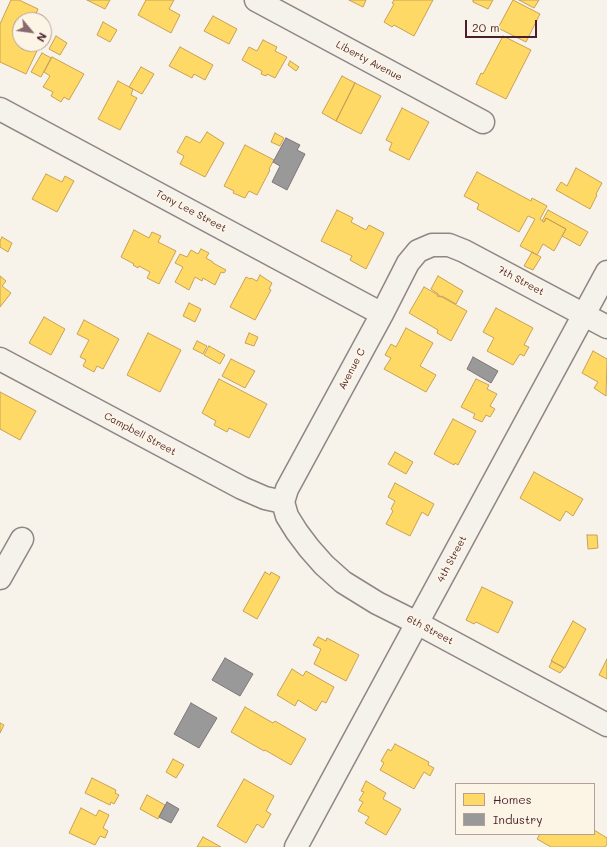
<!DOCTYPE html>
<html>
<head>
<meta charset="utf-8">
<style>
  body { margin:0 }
  #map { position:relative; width:607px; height:847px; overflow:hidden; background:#f7f3ea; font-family:Mali,sans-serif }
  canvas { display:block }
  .legend { position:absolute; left:455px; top:783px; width:140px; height:52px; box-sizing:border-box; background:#fcf5e5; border:1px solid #b59f9b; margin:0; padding:5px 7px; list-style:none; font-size:12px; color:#4a1f2b }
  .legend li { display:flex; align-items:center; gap:8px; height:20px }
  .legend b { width:20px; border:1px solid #b59f9b }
  .north { position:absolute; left:12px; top:12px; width:40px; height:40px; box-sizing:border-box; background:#fcf5e5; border:1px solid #b59f9b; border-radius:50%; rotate:119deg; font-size:11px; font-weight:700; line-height:16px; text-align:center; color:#4a1f2b }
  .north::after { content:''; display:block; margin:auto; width:14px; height:18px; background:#87696e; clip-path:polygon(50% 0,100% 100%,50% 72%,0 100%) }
  .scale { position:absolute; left:465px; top:20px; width:72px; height:18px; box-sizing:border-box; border:2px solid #4a1f2b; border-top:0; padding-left:5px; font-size:12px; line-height:14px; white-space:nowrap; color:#4a1f2b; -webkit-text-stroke:3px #fcf5e5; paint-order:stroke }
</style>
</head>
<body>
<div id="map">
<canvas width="607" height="847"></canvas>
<ul class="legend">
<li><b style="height:11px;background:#ffd966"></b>Homes</li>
<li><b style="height:11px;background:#999"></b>Industry</li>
</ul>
<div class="north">N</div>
<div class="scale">20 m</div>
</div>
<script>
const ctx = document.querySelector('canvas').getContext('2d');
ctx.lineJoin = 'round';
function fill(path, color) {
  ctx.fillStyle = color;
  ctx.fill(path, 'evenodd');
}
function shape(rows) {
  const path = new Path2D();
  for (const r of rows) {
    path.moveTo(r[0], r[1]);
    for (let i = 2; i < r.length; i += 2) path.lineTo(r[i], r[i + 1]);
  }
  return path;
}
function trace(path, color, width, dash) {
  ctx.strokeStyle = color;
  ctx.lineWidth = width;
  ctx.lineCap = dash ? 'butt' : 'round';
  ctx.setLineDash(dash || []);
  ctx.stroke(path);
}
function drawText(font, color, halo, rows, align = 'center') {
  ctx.font = font + ' Mali,sans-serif';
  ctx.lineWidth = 4;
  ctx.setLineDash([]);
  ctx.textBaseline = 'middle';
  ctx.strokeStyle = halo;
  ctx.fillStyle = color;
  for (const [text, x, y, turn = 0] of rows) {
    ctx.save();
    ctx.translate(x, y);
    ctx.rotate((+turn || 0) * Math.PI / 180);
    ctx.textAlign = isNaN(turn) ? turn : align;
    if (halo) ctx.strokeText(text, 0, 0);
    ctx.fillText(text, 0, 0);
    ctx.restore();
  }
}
const homes = shape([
  [11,0,19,0,38,9,34,18,37,20,20,20,20,44,39,44,36,50,37,51,26,74,0,62,0,24,11,0],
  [87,0,110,0,105,9,87,0],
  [146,0,174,0,169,9,180,15,171,33,138,15,146,0],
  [349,0,366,0,363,7,349,0],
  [394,0,433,0,414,36,394,25,392,27,384,22,394,4,392,3,394,0],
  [473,0,493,0,488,9,473,2,473,0],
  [513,0,540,14,526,42,498,28,513,0],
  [519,0,539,0,534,8,519,0],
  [213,16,237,29,229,44,204,31,213,16],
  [103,22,117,30,110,42,97,35,103,22],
  [44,23,48,25,44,33,44,23],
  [56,36,67,43,60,55,49,49,56,36],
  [503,36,531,50,506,99,476,84,481,73,483,74,503,36],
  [263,40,277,47,275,51,287,57,275,78,267,74,266,76,261,74,262,71,242,60,249,47,257,51,263,40],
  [180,47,213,65,205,80,194,74,192,78,169,66,180,47],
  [42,53,51,58,41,77,31,72,42,53],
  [52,57,84,74,69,100,64,97,61,102,51,96,53,92,43,87,50,76,44,72,52,57],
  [290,61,299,67,296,71,288,65,290,61],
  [141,67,154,74,142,94,129,87,141,67],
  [342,76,355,83,336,121,322,113,342,76],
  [118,81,133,89,131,95,137,98,120,130,98,119,118,81],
  [355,83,381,96,361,134,336,121,355,83],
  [402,108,429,122,409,160,389,150,392,143,386,140,402,108],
  [207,132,224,143,205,177,180,164,184,156,177,152,186,136,200,143,207,132],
  [275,133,284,138,280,146,271,142,275,133],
  [245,145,274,160,269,169,270,170,257,195,249,191,245,198,233,193,234,191,224,186,245,145],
  [576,168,602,183,596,194,597,195,590,209,556,190,561,182,567,186,576,168],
  [477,172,531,201,532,198,547,206,540,219,544,222,546,218,566,229,554,251,543,244,537,255,520,246,535,219,528,216,519,232,477,209,479,204,464,196,477,172],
  [46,174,62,182,65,176,74,181,57,212,32,199,46,174],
  [337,210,353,218,351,222,366,230,369,225,384,233,366,269,350,260,352,256,321,241,337,210],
  [548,210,588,232,580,246,562,236,566,229,546,218,544,222,542,221,548,210],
  [134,230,149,238,152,232,161,236,158,242,176,251,159,284,147,278,150,272,139,266,138,268,133,265,134,264,121,257,134,230],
  [2,237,12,243,8,252,0,247,0,241,2,237],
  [201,249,209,253,206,258,213,262,213,263,226,270,224,273,221,272,215,285,203,278,202,281,195,277,189,290,175,282,183,267,175,263,180,254,187,257,191,250,198,254,201,249],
  [532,252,541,257,533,270,524,266,532,252],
  [260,275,272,283,269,289,271,290,255,320,230,307,246,277,250,279,251,278,257,281,260,275],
  [0,276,6,281,2,286,11,293,0,307,0,276],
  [438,276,463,291,456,304,442,296,441,297,437,296,438,294,431,289,438,276],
  [424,287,467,311,451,341,437,333,438,330,409,313,424,287],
  [189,303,201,309,195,322,183,316,189,303],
  [496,308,533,328,524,345,529,347,524,356,520,354,513,365,487,351,494,338,483,332,496,308],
  [44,317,65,329,51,355,29,343,44,317],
  [84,320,119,339,103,369,97,366,94,372,83,366,86,360,80,357,89,340,77,334,84,320],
  [406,328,433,343,420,366,436,375,426,392,384,369,391,358,385,355,391,344,396,347,406,328],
  [148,333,181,350,160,392,127,375,148,333],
  [249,333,258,337,254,346,245,343,249,333],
  [197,341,207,346,203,354,193,349,197,341],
  [209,346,225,355,220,364,204,355,209,346],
  [593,351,607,359,606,396,594,388,598,382,582,373,593,351],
  [231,359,255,371,245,388,222,376,231,359],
  [219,379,267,404,249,438,229,428,227,432,214,425,216,421,202,413,219,379],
  [476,379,489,385,487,389,497,394,490,406,495,409,490,417,486,415,482,422,473,418,475,414,461,407,476,379],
  [0,392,36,411,20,440,0,429,0,392],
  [453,419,476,431,458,465,455,463,454,465,434,454,453,419],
  [395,452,413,462,406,474,388,464,395,452],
  [534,472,583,499,573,516,566,511,560,521,520,498,534,472],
  [395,483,434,504,428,516,422,512,410,536,386,524,393,511,391,509,395,501,388,497,395,483],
  [587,535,597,535,598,548,588,549,587,535],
  [265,572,270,575,271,572,280,577,257,619,243,611,265,572],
  [482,587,513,602,498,633,476,622,474,624,466,620,482,587],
  [573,621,586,629,565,668,551,661,573,621],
  [318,637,326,641,327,638,359,655,346,681,314,664,321,649,313,645,318,637],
  [607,659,607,679,599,675,607,659],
  [552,661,564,668,560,673,549,667,552,661],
  [292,669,303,676,306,671,334,687,326,703,322,701,316,711,298,700,295,706,277,695,292,669],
  [245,707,273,723,275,721,306,739,291,765,265,750,264,751,231,732,245,707],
  [0,723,4,725,0,733,0,723],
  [395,744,429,762,428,765,434,768,430,776,424,772,414,789,380,770,384,763,381,761,388,749,391,751,395,744],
  [173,759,184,765,176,778,166,772,173,759],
  [92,778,116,790,115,793,119,795,114,804,111,802,110,805,85,793,92,778],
  [244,779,274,796,266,811,271,814,263,828,257,824,246,843,217,826,244,779],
  [366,781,386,793,383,799,401,809,386,835,365,823,369,817,358,811,363,802,359,800,364,792,361,791,366,781],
  [147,795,165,805,158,819,140,809,147,795],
  [81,808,96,816,99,810,109,815,103,828,108,831,105,838,100,836,95,845,69,833,81,808],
  [594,830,607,838,607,844,605,847,551,847,537,839,540,834,594,834,594,830],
  [203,837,221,847,197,847,203,837]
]);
const industry = shape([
  [286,138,300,145,297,150,305,154,287,190,272,182,280,166,273,162,286,138],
  [473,357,498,371,491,383,467,369,473,357],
  [225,658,253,674,240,696,212,680,225,658],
  [191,703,217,718,199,748,174,734,191,703],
  [167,802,179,809,171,823,159,817,167,802]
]);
const minor = shape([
  [256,0,483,122],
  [0,109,382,314],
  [0,359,242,488,265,498,283,502],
  [283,502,287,489,382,314,408,263,418,251,432,245,449,245,464,251,607,327],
  [283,502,287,516,297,532,309,548,324,565,343,582,377,603,417,623,607,725],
  [0,578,22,539],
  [296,847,607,272]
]);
const streetNames = [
  ["Liberty Avenue",369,61,28],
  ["Tony Lee Street",191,211,28],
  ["7th Street",521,281,28],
  ["Avenue C",352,369,-62],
  ["Campbell Street",140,434,28],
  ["4th Street",452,559,-62],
  ["6th Street",430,630,28]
];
fill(homes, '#ffd966');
trace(homes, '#c9a154', 1);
fill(industry, '#999');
trace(industry, '#817478', 1);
trace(minor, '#908684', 25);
trace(minor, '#f5f2ec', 22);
drawText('10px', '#4a1f2b', '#fcf5e5', streetNames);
</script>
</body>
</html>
